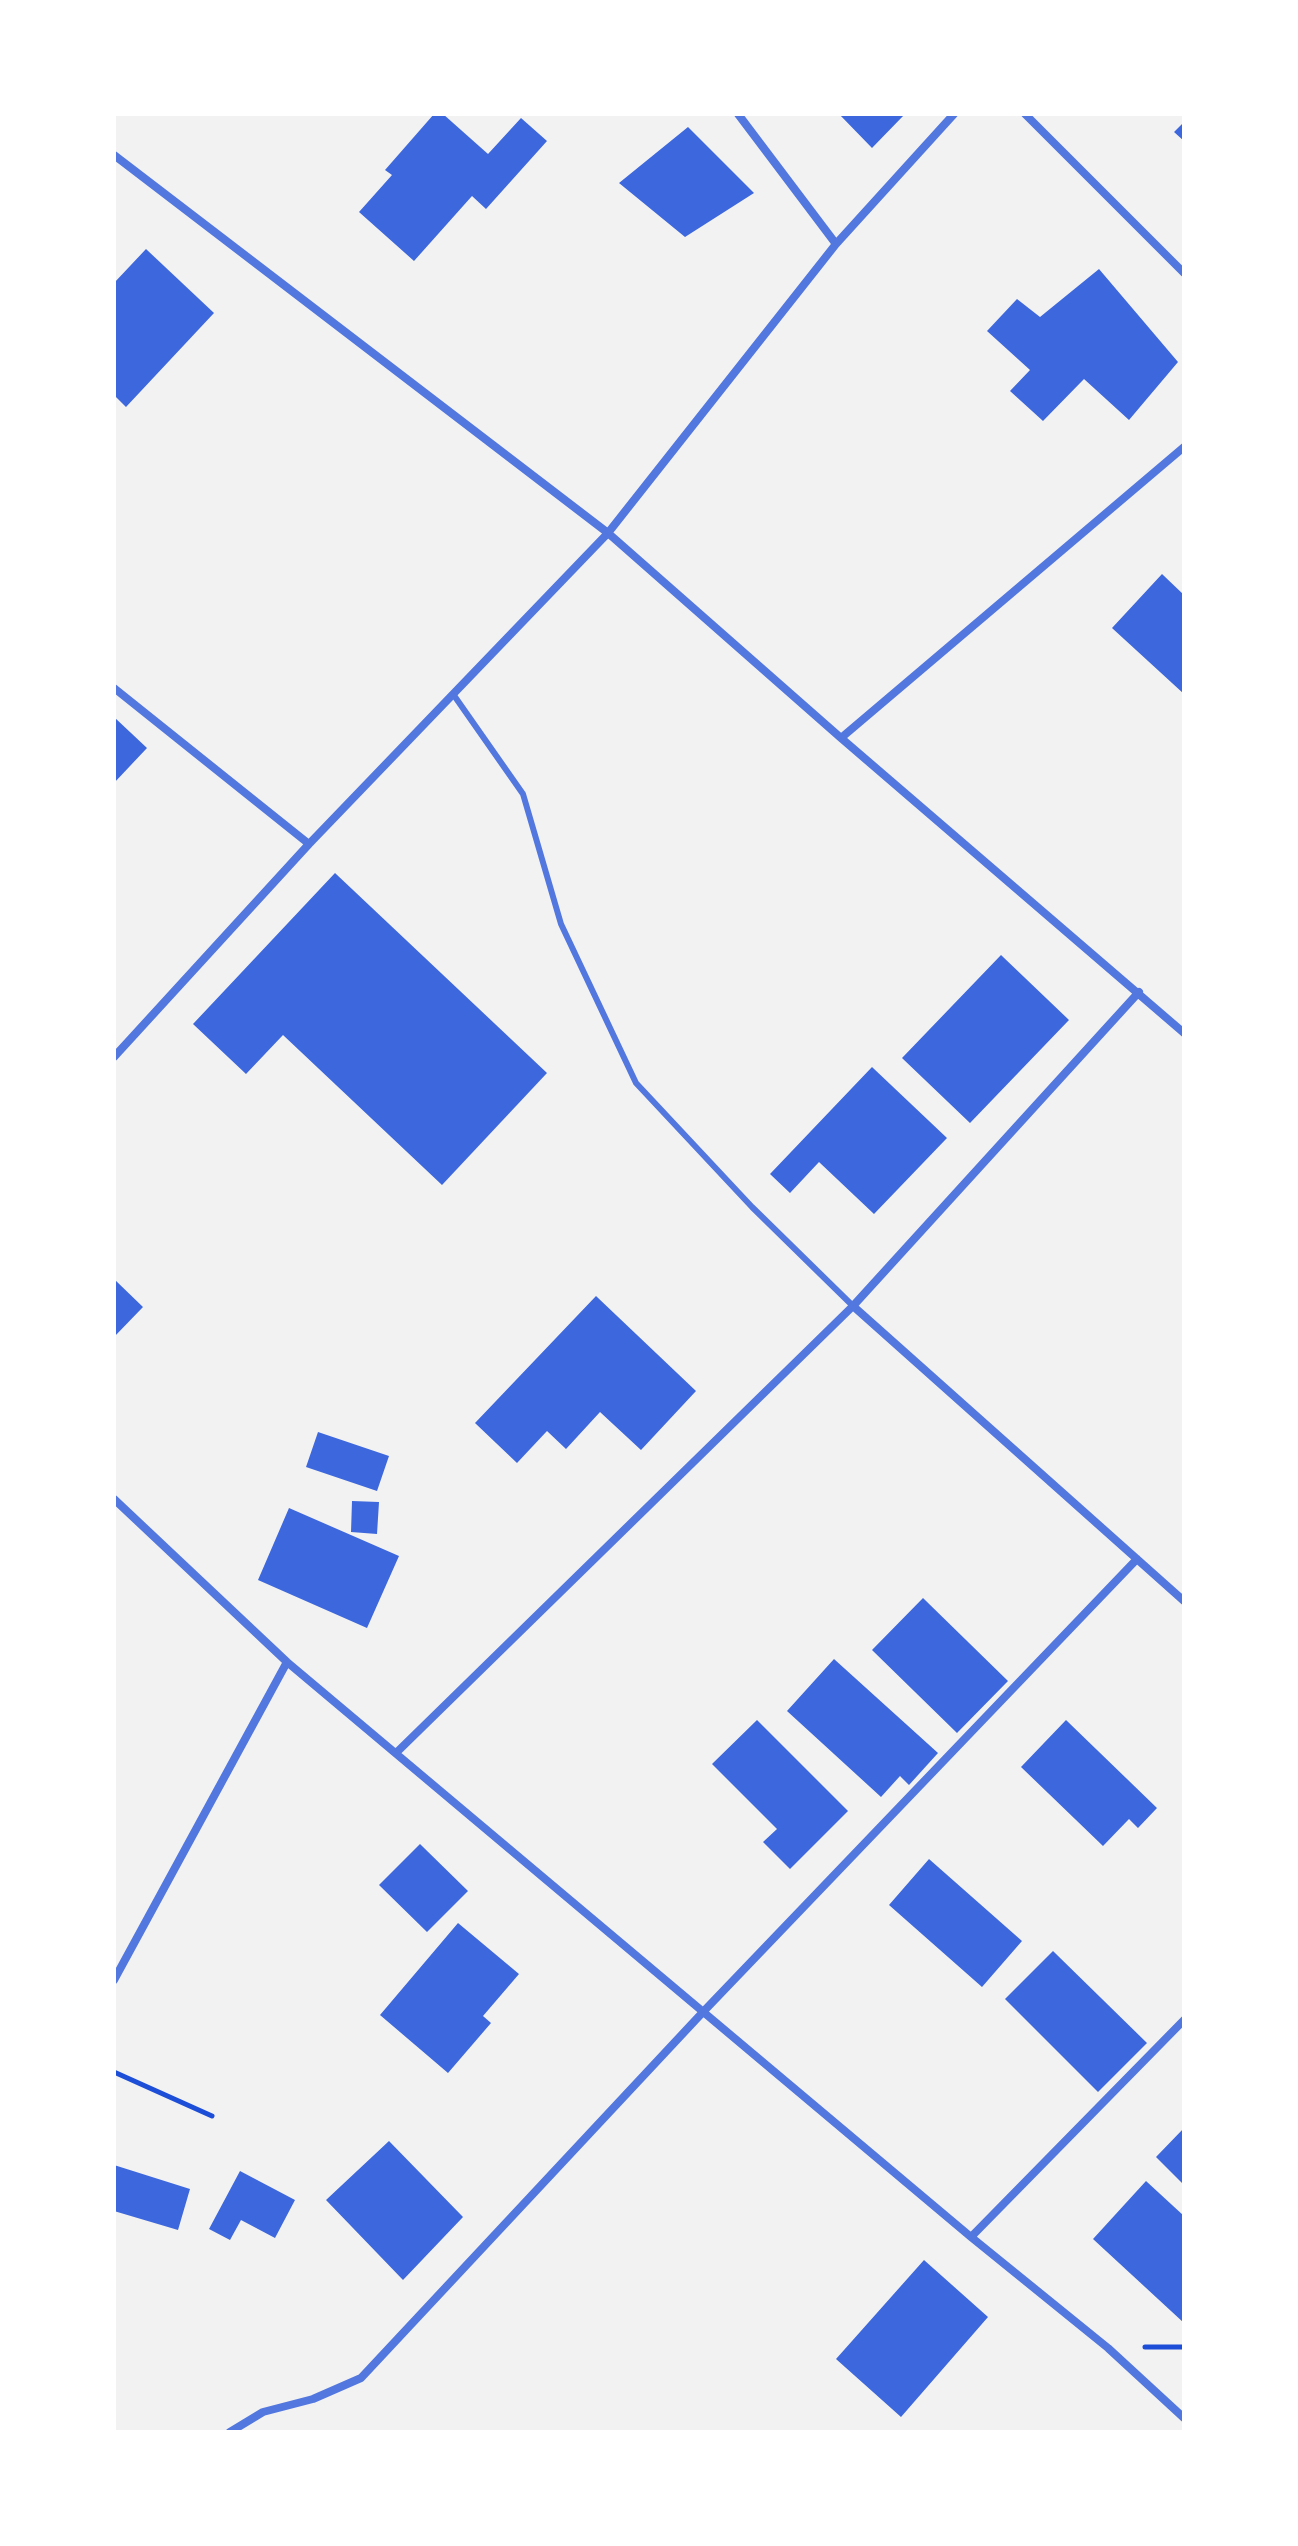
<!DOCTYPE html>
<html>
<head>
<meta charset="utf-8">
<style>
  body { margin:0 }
  #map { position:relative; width:1298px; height:2546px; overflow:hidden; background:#f2f2f2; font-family:Commissioner,sans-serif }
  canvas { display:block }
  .frame { position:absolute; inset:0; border:116px solid #fff; pointer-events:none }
</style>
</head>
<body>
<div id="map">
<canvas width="1298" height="2546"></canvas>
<div class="frame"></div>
</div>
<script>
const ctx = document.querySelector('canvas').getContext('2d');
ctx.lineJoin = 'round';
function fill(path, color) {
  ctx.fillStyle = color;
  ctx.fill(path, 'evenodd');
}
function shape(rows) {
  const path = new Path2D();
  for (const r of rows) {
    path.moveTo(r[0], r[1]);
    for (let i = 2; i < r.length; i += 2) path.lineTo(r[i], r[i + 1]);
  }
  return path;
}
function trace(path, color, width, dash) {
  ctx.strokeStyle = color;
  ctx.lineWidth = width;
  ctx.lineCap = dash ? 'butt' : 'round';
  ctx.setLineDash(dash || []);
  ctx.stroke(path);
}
const building = shape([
  [434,114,443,114,488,154,521,118,547,141,486,209,472,196,414,261,359,212,392,175,385,170],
  [839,114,905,114,872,148],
  [1184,122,1184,141,1174,132],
  [688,127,754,193,685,237,619,183],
  [146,249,214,313,126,407,114,395,114,283],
  [1099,269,1178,362,1129,420,1084,379,1043,421,1010,391,1030,370,987,331,1017,299,1040,317],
  [1162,574,1184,595,1184,694,1112,628],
  [114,717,147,748,114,783],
  [335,873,547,1073,442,1185,283,1035,246,1074,193,1024],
  [1001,955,1069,1020,970,1123,902,1058],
  [872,1067,947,1138,874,1214,819,1162,790,1193,770,1174],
  [114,1279,143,1307,114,1337],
  [596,1296,696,1391,641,1450,600,1412,566,1449,547,1431,517,1463,475,1423],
  [318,1432,389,1456,377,1491,306,1467],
  [352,1501,379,1502,377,1534,351,1532],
  [289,1508,399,1556,367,1628,258,1580],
  [923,1598,1008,1681,957,1733,872,1650],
  [834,1659,938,1753,909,1785,900,1776,881,1797,787,1711],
  [757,1720,848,1811,790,1869,763,1842,777,1829,712,1764],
  [1066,1720,1157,1808,1138,1828,1129,1819,1103,1846,1021,1767],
  [420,1844,468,1891,427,1932,379,1885],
  [929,1859,1022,1941,982,1987,889,1905],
  [458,1923,519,1974,483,2016,491,2023,448,2073,380,2015],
  [1053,1951,1147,2043,1098,2092,1005,1999],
  [1184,2128,1184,2185,1156,2157],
  [389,2141,463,2217,403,2280,326,2200],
  [114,2165,190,2189,178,2230,114,2211],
  [240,2171,295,2200,275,2238,241,2220,230,2240,209,2229],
  [1146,2181,1184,2216,1184,2323,1093,2239],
  [924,2260,988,2317,901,2417,836,2359]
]);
const path = shape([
  [114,2072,212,2116],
  [1145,2347,1184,2347]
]);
const service = shape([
  [453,694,523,794,561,924,636,1083,752,1207,853,1306]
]);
const minor = shape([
  [738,114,836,244],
  [1025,114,1184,273],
  [114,155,608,533,841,738,1184,1033],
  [114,688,309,844],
  [841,738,1184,447],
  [114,1057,309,844,608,533,836,244,954,114],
  [853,1306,1184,1601],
  [114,1499,287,1662,971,2237,1108,2348,1184,2418],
  [396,1753,853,1306,1139,992],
  [114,1980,287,1662],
  [971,2237,1184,2020],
  [230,2432,263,2412,313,2399,361,2378,703,2012,1137,1559]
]);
fill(building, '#3d67dc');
trace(path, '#1d4ed8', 5);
trace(service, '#5277de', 6);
trace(minor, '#5277de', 8);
</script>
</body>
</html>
